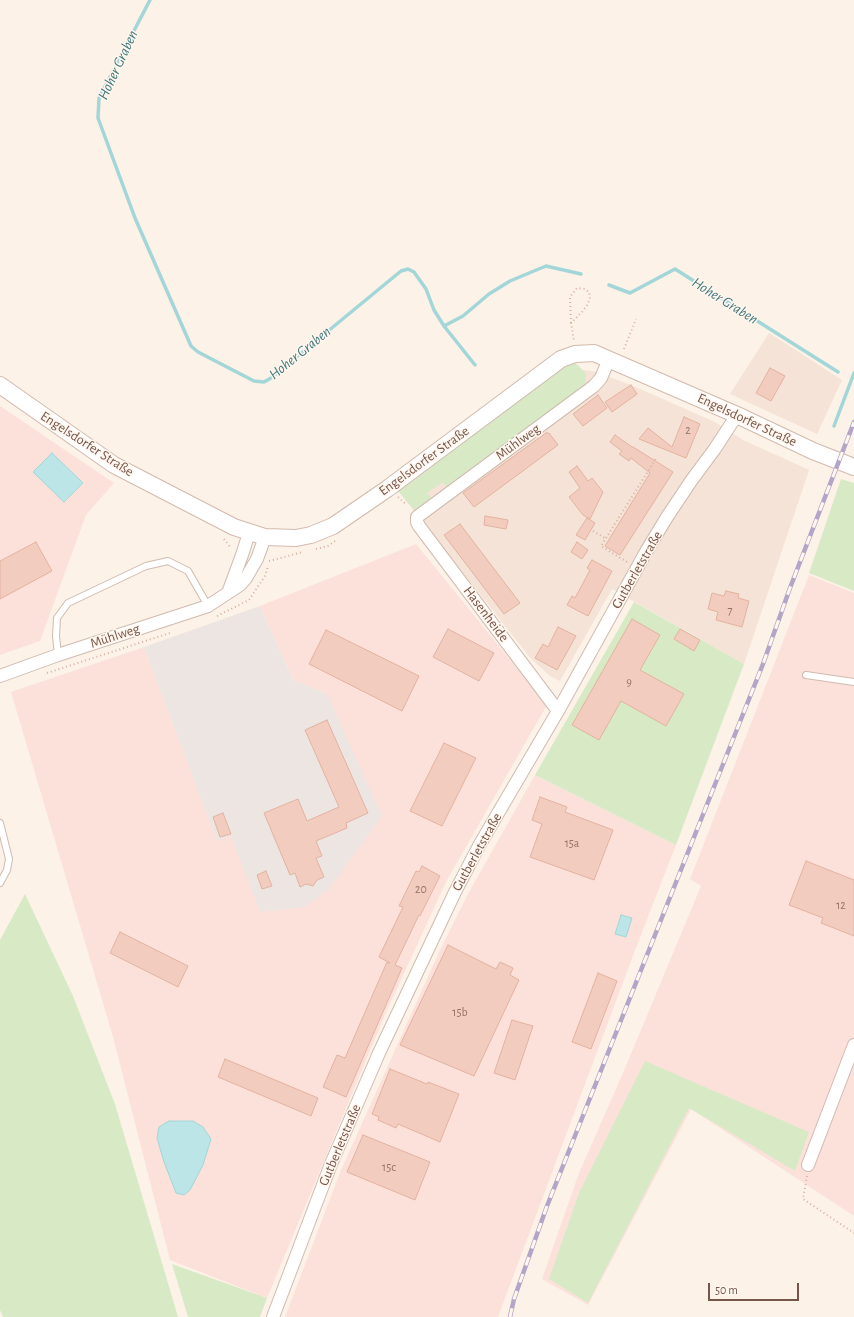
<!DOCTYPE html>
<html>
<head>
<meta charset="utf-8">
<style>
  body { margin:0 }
  #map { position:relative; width:854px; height:1317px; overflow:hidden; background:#fcf2e7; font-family:"Alegreya Sans",sans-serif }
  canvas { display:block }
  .scale { position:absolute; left:708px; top:1283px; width:91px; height:18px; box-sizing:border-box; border:2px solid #76564b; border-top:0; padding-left:5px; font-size:12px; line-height:14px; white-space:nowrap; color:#76564b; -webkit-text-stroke:3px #fff6ee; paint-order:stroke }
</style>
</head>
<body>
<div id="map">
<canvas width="854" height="1317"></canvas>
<div class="scale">50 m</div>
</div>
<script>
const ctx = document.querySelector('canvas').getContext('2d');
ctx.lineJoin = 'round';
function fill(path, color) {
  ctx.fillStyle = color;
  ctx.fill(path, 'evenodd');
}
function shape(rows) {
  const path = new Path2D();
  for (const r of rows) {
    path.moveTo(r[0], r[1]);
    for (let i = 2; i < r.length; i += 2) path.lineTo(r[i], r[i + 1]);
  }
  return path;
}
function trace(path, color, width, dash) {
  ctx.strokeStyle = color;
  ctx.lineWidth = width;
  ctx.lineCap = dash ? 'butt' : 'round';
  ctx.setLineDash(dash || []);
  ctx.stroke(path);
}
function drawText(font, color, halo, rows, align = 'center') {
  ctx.font = font + ' "Alegreya Sans",sans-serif';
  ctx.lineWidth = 3;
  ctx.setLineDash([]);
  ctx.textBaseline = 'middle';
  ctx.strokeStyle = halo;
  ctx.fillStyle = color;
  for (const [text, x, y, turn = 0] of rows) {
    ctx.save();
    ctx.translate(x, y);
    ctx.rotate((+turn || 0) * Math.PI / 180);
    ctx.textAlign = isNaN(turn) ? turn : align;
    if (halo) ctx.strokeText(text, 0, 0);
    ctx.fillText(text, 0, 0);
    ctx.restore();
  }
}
const residential = shape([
  [769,333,842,380,817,434,730,394],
  [583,370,593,371,631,385,715,422,743,440,809,470,744,664,612,589,560,681,550,676,532,660,403,497]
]);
const commercial = shape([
  [0,406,114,483,86,515,40,641,0,655],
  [416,544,547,705,447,880,387,1010,267,1298,170,1260,113,1037,11,692,144,647,217,840,231,836,327,694,293,680,260,606],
  [809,575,854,593,854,1216,691,1109,588,1305,542,1279,579,1173,623,1073,701,886,690,879],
  [535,775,676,845,634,953,498,1317,285,1317,341,1170,440,950,469,892]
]);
const industrial = shape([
  [260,606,293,680,327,694,382,816,329,889,305,907,260,912,231,836,217,841,144,647]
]);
const green = shape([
  [574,363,578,365,586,374,586,383,583,387,447,487,443,482,427,493,432,499,415,511,397,490,564,367],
  [841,479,854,483,854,591,809,573],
  [634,602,744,664,676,845,535,775],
  [25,894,73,996,115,1104,178,1317,3,1317,0,1310,0,940],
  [645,1061,809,1132,795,1171,689,1108,588,1303,549,1279,579,1193],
  [172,1264,267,1298,260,1317,188,1317]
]);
const water = shape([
  [52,453,83,483,64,502,33,472,52,453],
  [621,915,632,918,626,937,615,934,621,915],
  [169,1121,193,1121,203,1127,211,1139,203,1165,190,1190,184,1195,176,1193,173,1185,164,1162,157,1138,159,1127,169,1121]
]);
const stream = shape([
  [150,0,99,98,98,118,135,218,191,346,198,352,254,381,264,382,271,378,401,271,408,269,414,272,426,289,434,310,444,326,463,316,489,294,510,281,546,266,581,274],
  [609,285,630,293,675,269,838,372],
  [444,326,475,365],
  [834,426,854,373]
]);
const building = shape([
  [770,368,785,376,771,401,756,393,770,368],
  [631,385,637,394,612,412,605,402,631,385],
  [598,395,607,408,583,426,573,414,598,395],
  [684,417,700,424,686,458,639,439,648,428,672,447,684,417],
  [546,433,549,433,558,445,474,507,463,493,546,433],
  [615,435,632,447,633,447,673,472,620,555,605,546,650,473,631,458,629,461,619,454,622,451,610,442,615,435],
  [577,466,588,481,592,478,603,492,590,519,583,515,569,497,580,488,569,472,577,466],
  [485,516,508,520,506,529,484,525,485,516],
  [587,518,595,523,585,540,576,535,587,518],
  [460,524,520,603,504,614,444,535,460,524],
  [36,542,52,571,0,599,0,561,36,542],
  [577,542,588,550,582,559,571,552,577,542],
  [592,560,612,571,588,616,567,605,572,596,575,598,590,570,587,568,592,560],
  [726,591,739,594,738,598,749,601,742,627,716,620,718,612,708,609,712,593,724,596,726,591],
  [632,619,660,635,640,670,684,694,666,726,621,701,599,740,572,725,632,619],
  [558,627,576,636,557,670,535,658,543,644,548,647,558,627],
  [448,629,494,653,479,681,433,657,448,629],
  [680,629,700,640,694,651,674,639,680,629],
  [326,630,419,676,402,711,309,664,326,630],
  [327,720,368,813,346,823,347,828,316,841,322,856,316,858,324,877,317,880,313,886,306,884,300,887,295,873,290,875,264,813,298,799,307,821,339,807,305,730,327,720],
  [444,743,476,758,442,826,410,811,444,743],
  [540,797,567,807,565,812,613,830,594,880,530,857,542,824,532,820,540,797],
  [223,813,231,834,220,837,213,817,223,813],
  [806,861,854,880,854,936,821,923,823,918,789,905,806,861],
  [422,866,440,876,420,916,419,915,395,965,402,968,346,1097,323,1087,337,1055,345,1058,387,962,390,963,379,957,403,907,399,906,416,871,419,872,422,866],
  [266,871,272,886,262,889,257,875,266,871],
  [120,932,188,966,178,987,110,953,120,932],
  [448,945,496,969,500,962,513,968,510,975,519,980,474,1076,400,1045,448,945],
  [598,973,617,981,591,1049,572,1042,598,973],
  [512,1020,533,1026,515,1080,494,1073,512,1020],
  [225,1059,318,1098,311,1116,218,1077,225,1059],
  [390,1069,427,1084,428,1082,459,1094,440,1142,398,1124,396,1128,378,1120,379,1117,372,1114,390,1069],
  [363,1135,430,1162,415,1200,347,1172,363,1135]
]);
const path = shape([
  [571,323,570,297,577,288,585,289,589,292,590,297,588,304,583,311,571,323,574,341],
  [624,349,636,319],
  [398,497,406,504],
  [593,531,605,538],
  [224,539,231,548],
  [316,549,328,546,335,541],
  [269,561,303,552],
  [627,562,601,546,657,457],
  [217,616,249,600,265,576,268,566],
  [47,673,170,633],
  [807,1176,803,1199,854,1233]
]);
const lane = shape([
  [58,655,56,636,57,618,68,603,146,566,168,561,188,571,208,606],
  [806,675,854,682],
  [0,823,9,859,7,870,0,883]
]);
const street = shape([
  [228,593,242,555,249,533],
  [0,676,58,655,208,606,240,585,246,578,257,559,265,537],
  [558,711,419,526,417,522,417,517,594,386,601,378,609,359],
  [808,1165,854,1045],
  [273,1317,331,1164,379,1053,455,892,480,844,558,711,647,550,667,517,691,481,714,450,737,415]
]);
const secondary = shape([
  [0,385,114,465,234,527,265,537,296,538,311,535,333,526,387,489,561,359,575,354,594,353,737,415,813,451,854,467]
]);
const rail = shape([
  [510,1317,514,1299,547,1206,763,664,790,588,854,422]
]);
const numberNames = [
  ["2",688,430],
  ["7",730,610],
  ["9",629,682],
  ["15a",572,843],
  ["20",421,889],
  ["12",841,905],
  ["15b",460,1012],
  ["15c",389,1167]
];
const streetNames = [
  ["Engelsdorfer Straße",747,420,25],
  ["Mühlweg",518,442,-36],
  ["Engelsdorfer Straße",87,444,33],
  ["Engelsdorfer Straße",424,461,-36],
  ["Gutberletstraße",637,570,-60],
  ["Hasenheide",486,614,53],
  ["Mühlweg",115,636,-18],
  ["Gutberletstraße",477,852,-61],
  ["Gutberletstraße",340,1145,-67]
];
const waterNames = [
  ["Hoher Graben",118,65,-65],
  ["Hoher Graben",725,301,32],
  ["Hoher Graben",300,353,-39]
];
fill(residential, '#f4e3d6');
fill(commercial, '#fce1db');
fill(industrial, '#ede5e1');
fill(green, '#d8eac5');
fill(water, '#bbe5e6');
trace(water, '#a2d6d8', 1);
trace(stream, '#a2d6d8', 3.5);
fill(building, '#f2cdbf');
trace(building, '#e4b29f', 1);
trace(lane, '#d0bbaf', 8);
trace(street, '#d0bbaf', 14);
trace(secondary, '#d3baad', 18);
trace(path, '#d7b0a2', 2, [1, 3]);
trace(lane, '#fff', 6);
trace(street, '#fff', 12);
trace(secondary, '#fff', 16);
trace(rail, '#b3a5c7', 4.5);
trace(rail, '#fff6ee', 3, [9]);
drawText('12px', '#957468', null, numberNames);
drawText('14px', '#76564b', '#fff6ee', streetNames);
drawText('italic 15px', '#3f787c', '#fff6ee', waterNames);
</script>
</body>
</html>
